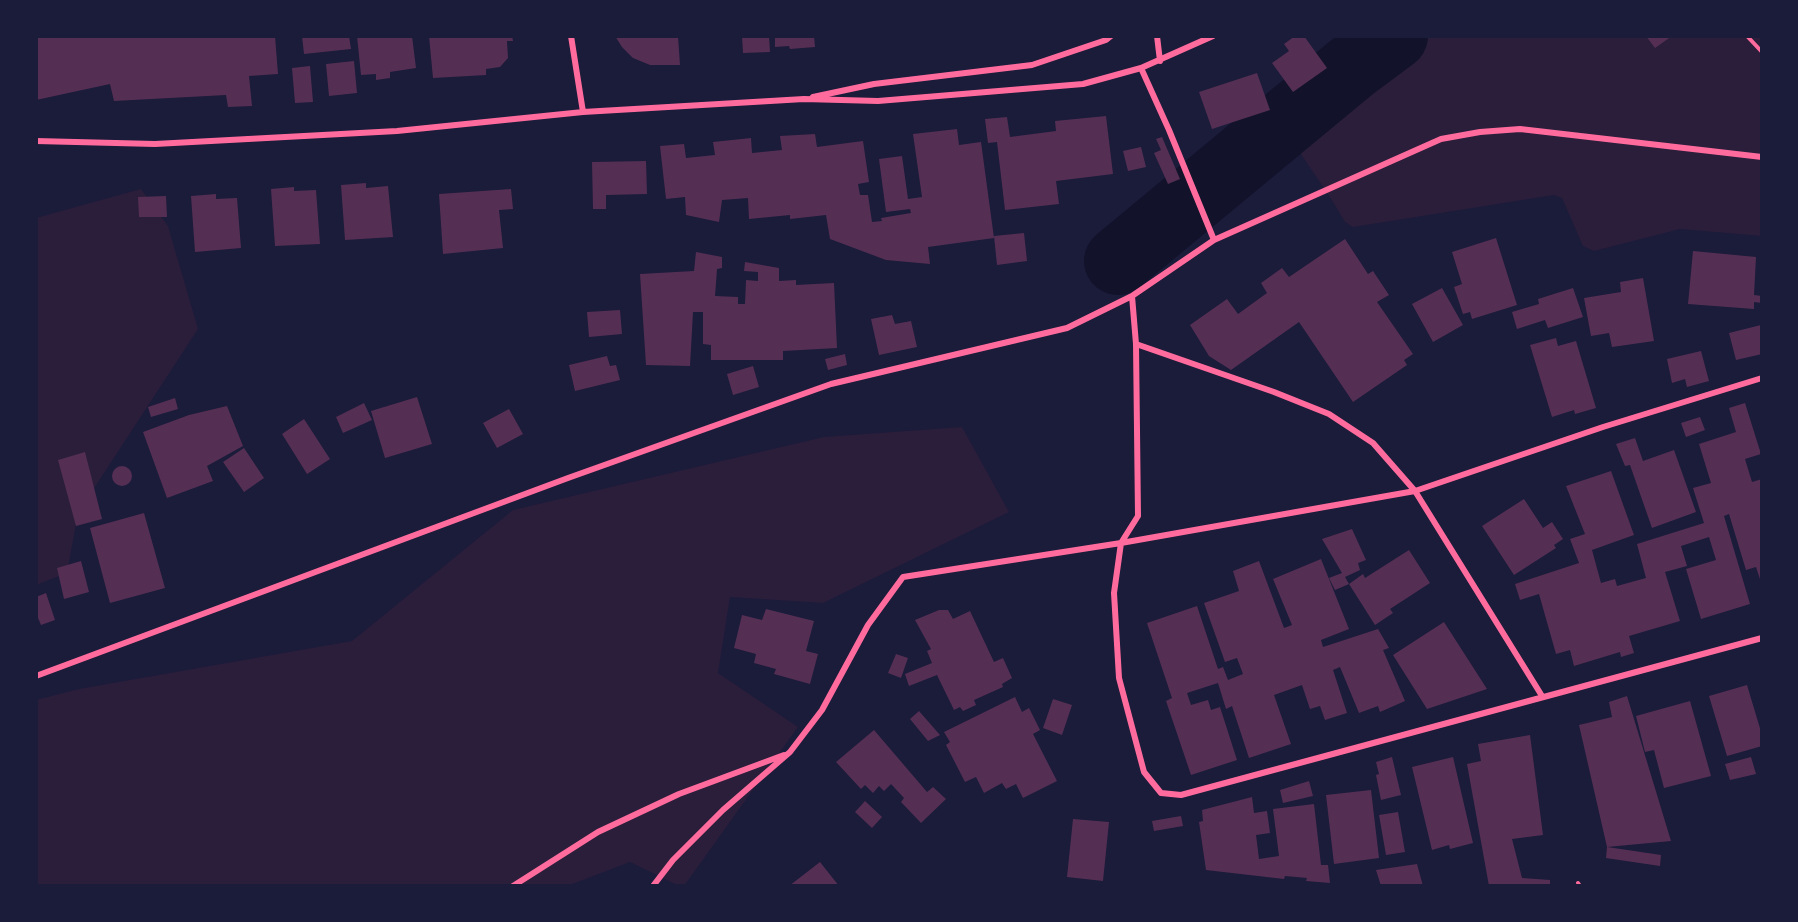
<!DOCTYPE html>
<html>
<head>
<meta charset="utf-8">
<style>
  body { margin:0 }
  #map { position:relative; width:1798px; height:922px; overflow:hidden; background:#1b1b3a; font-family:Ubuntu,sans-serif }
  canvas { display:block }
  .frame { position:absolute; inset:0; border:38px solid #1b1b3a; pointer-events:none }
</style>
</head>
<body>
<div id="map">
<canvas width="1798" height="922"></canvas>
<div class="frame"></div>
</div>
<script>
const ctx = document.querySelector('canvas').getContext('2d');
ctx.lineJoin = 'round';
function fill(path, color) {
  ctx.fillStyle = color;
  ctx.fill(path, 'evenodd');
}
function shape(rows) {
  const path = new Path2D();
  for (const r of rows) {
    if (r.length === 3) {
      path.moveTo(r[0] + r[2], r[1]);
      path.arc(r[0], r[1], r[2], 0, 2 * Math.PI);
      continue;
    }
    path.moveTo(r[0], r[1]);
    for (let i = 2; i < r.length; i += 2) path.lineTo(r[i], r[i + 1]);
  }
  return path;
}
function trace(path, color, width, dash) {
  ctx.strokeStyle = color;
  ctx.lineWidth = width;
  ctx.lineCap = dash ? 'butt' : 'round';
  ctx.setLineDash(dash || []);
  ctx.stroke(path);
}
const green = shape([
  [1416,36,1762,36,1762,236,1680,229,1594,251,1583,246,1562,198,1554,195,1353,227,1345,222,1330,197,1296,147,1292,134],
  [141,189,168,226,198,329,78,513,67,573,36,585,36,218],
  [962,427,1009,512,823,603,730,597,718,673,798,727,684,886,679,886,630,862,567,886,36,886,36,700,79,689,352,641,513,510,824,437]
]);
const river = shape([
  [1118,261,1351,68,1394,36]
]);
const building = shape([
  [36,36,275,36,278,74,249,76,252,106,228,107,226,95,114,101,110,84,36,100],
  [302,36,349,36,351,49,304,54],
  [357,36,412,36,416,68,390,72,390,78,376,80,376,74,361,75],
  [429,36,512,36,513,41,507,41,508,58,500,67,486,69,486,75,433,78],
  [615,36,678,36,680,65,650,65,633,58,622,47],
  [742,36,769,36,770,52,743,53],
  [775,36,814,36,815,47,790,49,789,46,775,47],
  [1295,36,1304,36,1327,68,1293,92,1272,63,1289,51,1284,44],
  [1646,36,1672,36,1655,48],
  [354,61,357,93,329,96,326,64],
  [310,66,313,102,295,103,292,68],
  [1257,73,1270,110,1212,129,1199,92],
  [1106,116,1113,174,1056,181,1059,204,1005,210,997,142,988,143,985,119,1007,117,1010,137,1056,131,1055,121],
  [957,129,959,145,981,142,994,238,928,247,930,264,886,260,830,239,826,215,790,219,790,215,749,219,748,198,722,200,719,222,686,215,685,197,666,199,660,146,684,144,686,158,715,155,713,142,751,138,752,153,782,150,780,136,815,134,817,147,863,141,869,182,858,184,860,195,868,195,872,222,882,221,881,218,911,213,910,209,886,212,879,159,902,156,908,199,922,197,913,134],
  [1162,137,1180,179,1168,184,1154,153,1161,150,1156,139],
  [1141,147,1146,167,1128,171,1123,151],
  [646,161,647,194,606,195,606,209,593,209,592,162],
  [366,183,366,188,388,186,393,237,345,240,341,185],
  [294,187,294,191,316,190,320,244,275,246,271,189],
  [511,189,513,209,499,210,503,248,443,254,439,194],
  [216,194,216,199,237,198,241,248,195,252,191,196],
  [166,196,167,217,139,217,138,197],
  [1024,233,1027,261,997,265,994,236],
  [1496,238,1517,305,1472,319,1470,312,1463,314,1454,287,1462,284,1452,252],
  [1345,239,1368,274,1373,271,1389,295,1377,302,1413,354,1404,360,1407,365,1353,402,1299,322,1231,370,1209,356,1190,325,1227,299,1238,314,1267,293,1261,283,1282,268,1289,277],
  [1693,251,1756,257,1754,295,1762,296,1762,303,1754,302,1754,309,1688,304],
  [696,252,722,257,722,268,717,269,715,296,738,297,738,304,745,304,746,280,758,281,758,272,744,271,745,262,779,268,779,281,796,280,796,285,834,283,837,348,783,351,783,360,711,360,711,345,703,344,703,312,693,312,690,366,646,365,640,274,694,271],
  [1643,278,1654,341,1612,347,1609,333,1591,336,1584,298,1621,292,1620,282],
  [1442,288,1463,325,1433,342,1412,304],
  [1573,288,1583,317,1548,328,1545,320,1517,329,1512,312,1539,304,1538,299],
  [620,310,622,334,589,337,587,312],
  [892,315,895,324,911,321,917,347,879,355,871,319],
  [1761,325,1762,354,1736,360,1729,333],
  [1556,338,1558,346,1576,341,1596,408,1575,414,1574,410,1552,417,1530,345],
  [1701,351,1709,381,1687,387,1685,379,1672,383,1667,359],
  [845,354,847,365,828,370,825,359],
  [607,356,610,366,616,365,620,380,575,391,569,365],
  [753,366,759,387,733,395,727,374],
  [417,397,432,444,385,458,371,411],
  [175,398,178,409,151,417,148,407],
  [364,403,372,420,343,433,336,417],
  [1745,403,1761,454,1745,459,1752,482,1762,479,1762,585,1756,567,1746,570,1729,514,1724,516,1750,604,1701,619,1686,569,1716,560,1709,537,1681,546,1687,566,1665,572,1680,621,1629,636,1634,653,1621,657,1620,652,1574,666,1570,650,1556,654,1539,594,1520,600,1515,584,1579,563,1570,539,1585,534,1566,486,1611,471,1634,535,1592,550,1601,583,1615,579,1617,586,1646,578,1637,544,1704,523,1693,488,1711,483,1699,444,1736,432,1729,408],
  [227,406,243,446,207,466,213,481,167,498,143,432,189,415],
  [509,409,523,434,497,448,483,423],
  [1700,417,1705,430,1686,437,1681,423],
  [304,419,330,459,307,474,282,434],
  [1635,438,1643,461,1674,450,1696,512,1652,528,1630,465,1625,466,1616,444],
  [244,448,264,478,244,492,223,462],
  [85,452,102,519,76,526,58,460],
  [122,476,10],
  [1524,499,1543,528,1552,522,1563,539,1554,545,1556,548,1514,575,1482,526],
  [144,513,165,588,110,603,90,528],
  [1352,529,1366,560,1358,563,1360,570,1345,577,1349,584,1335,590,1329,578,1342,573,1322,539],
  [1409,550,1430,583,1390,609,1393,613,1375,625,1349,584,1363,574,1365,578],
  [1321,559,1349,629,1321,640,1323,647,1378,629,1389,648,1383,650,1405,701,1380,712,1378,706,1359,713,1340,667,1333,670,1347,713,1325,720,1320,706,1310,709,1302,685,1274,695,1291,744,1249,758,1232,706,1226,709,1218,683,1187,693,1191,705,1208,700,1211,710,1220,707,1237,760,1191,775,1166,701,1172,698,1147,623,1197,606,1218,669,1223,667,1228,680,1243,674,1237,658,1225,662,1204,603,1239,591,1233,571,1259,561,1284,628,1292,625,1273,579],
  [81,561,89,592,64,599,57,568],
  [46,593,55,620,41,625,38,618,36,619,36,597],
  [766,609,814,621,806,651,818,654,810,684,774,674,776,669,754,663,756,654,734,648,742,615,762,620],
  [939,610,948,610,953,619,970,611,994,662,1003,658,1012,678,1002,684,1003,687,974,700,976,705,963,711,960,707,954,710,937,675,909,686,905,674,932,663,927,651,931,649,915,620],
  [1444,622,1487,689,1427,709,1393,655],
  [896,654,908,658,901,678,888,673],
  [1747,685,1762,735,1762,746,1727,756,1709,696],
  [1627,696,1671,841,1607,847,1579,725,1612,717,1609,702],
  [1015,697,1022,712,1029,708,1040,730,1033,734,1057,781,1023,798,1016,784,1006,789,1002,783,984,793,976,777,965,782,946,745,950,742,944,732],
  [1053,699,1072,705,1062,735,1043,728],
  [1690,701,1711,776,1664,788,1654,750,1645,752,1636,716],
  [919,711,940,735,928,741,910,719],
  [874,730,927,792,933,787,946,799,921,823,901,802,904,798,891,784,884,791,879,786,873,793,865,785,861,789,836,762],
  [1530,735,1543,835,1512,839,1522,878,1550,880,1550,886,1489,886,1467,764,1481,761,1478,744],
  [1392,757,1401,795,1381,800,1376,775,1379,774,1376,762],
  [1453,757,1473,843,1450,849,1449,845,1432,850,1412,767],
  [1751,757,1756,774,1730,780,1725,764],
  [1309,781,1313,796,1283,803,1280,790],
  [1371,790,1379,858,1334,864,1326,795],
  [1252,797,1254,813,1267,811,1270,833,1256,835,1259,859,1279,856,1273,809,1314,804,1321,865,1328,865,1330,883,1306,881,1307,878,1285,876,1284,879,1206,870,1199,822,1203,821,1202,810],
  [865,801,882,817,872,828,855,812],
  [1398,812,1405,852,1386,855,1379,815],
  [1181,816,1183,826,1154,831,1152,821],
  [1073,819,1109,822,1103,881,1067,877],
  [1607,847,1661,855,1660,866,1606,858],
  [820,862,839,886,789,886],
  [1417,864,1423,886,1381,886,1376,870]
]);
const path = shape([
  [1747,36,1762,52],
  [1578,883,1580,886]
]);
const minor = shape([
  [571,36,583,112],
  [1157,36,1160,61],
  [1141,68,1169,130,1214,240],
  [813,97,874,84,1032,65,1106,40,1111,36],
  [36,141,155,144,397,131,583,112,804,99,878,101,1083,84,1141,68,1213,36],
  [1762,157,1520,129,1480,132,1441,139,1214,240,1132,296,1136,344,1138,516,1121,543,1114,593,1119,678,1144,772,1161,793,1181,795,1762,638],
  [1136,344,1274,392,1329,414,1373,443,1415,491,1542,696],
  [36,676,568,478,831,384,1067,328,1132,296],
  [513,886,598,832,679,794,784,755],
  [653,886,673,860,723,810,790,752,822,710,868,625,903,577,1121,543,1415,491,1603,427,1762,378]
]);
fill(green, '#2a1e3b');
trace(river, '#12122b', 68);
fill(building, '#542f53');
trace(path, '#ff6b9d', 4);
trace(minor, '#ff6b9d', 6);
</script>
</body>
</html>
